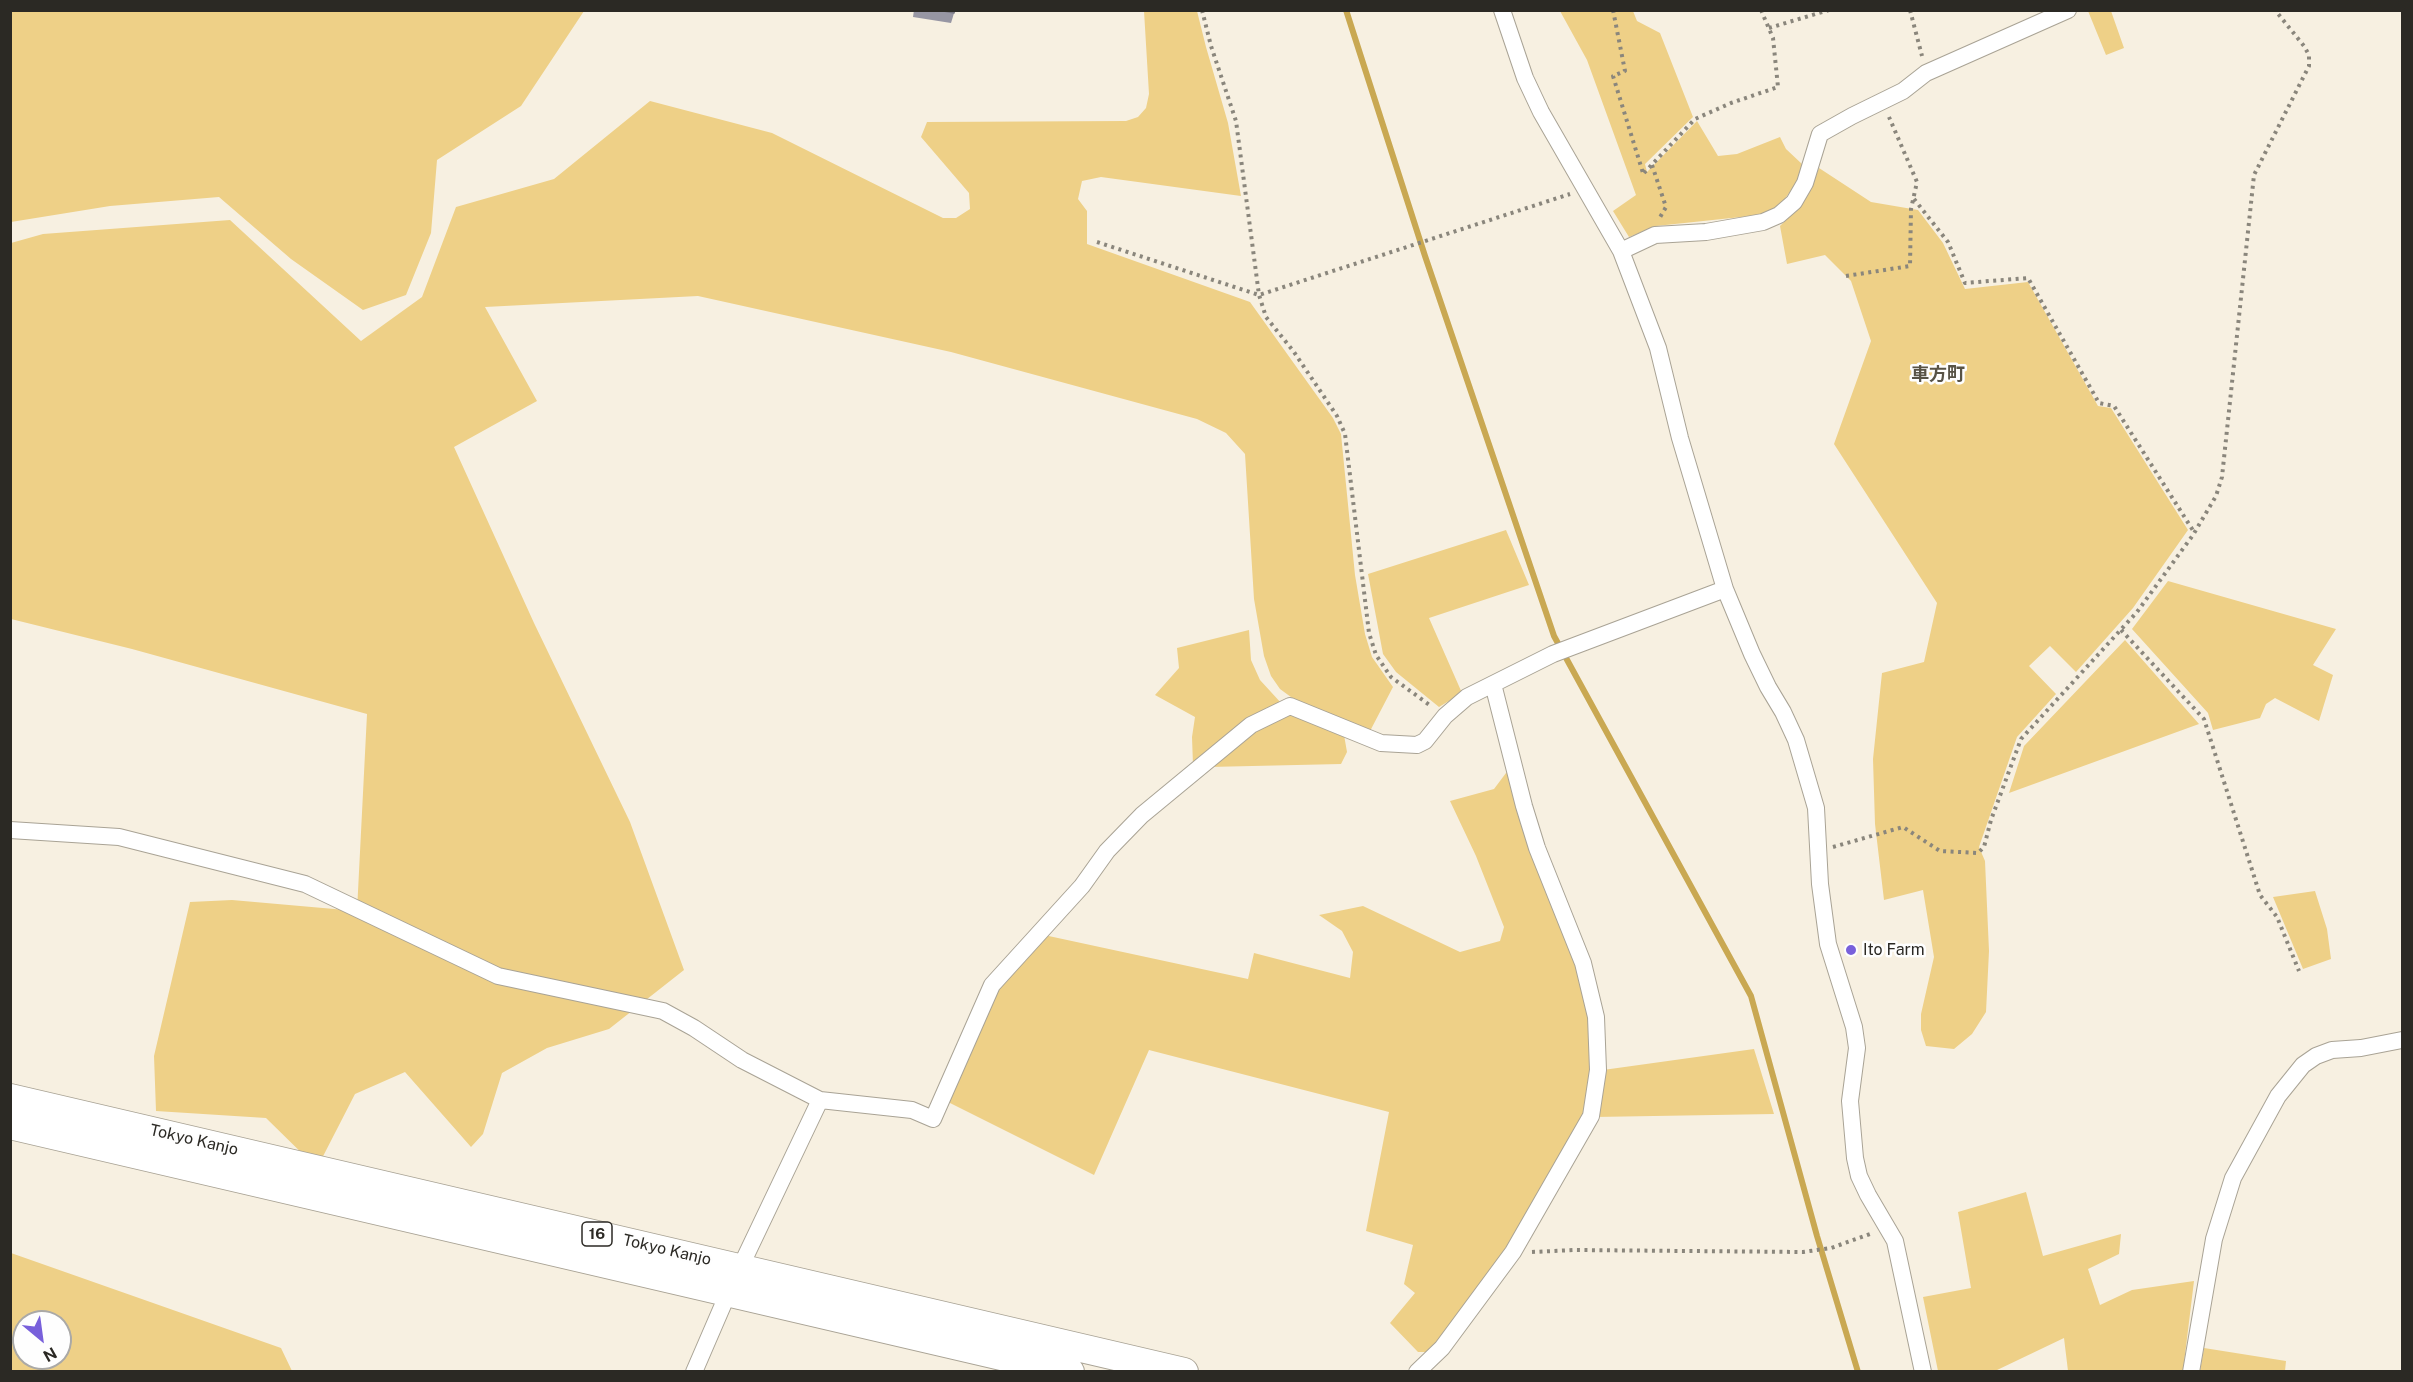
<!DOCTYPE html>
<html>
<head>
<meta charset="utf-8">
<style>
  body { margin:0 }
  #map { position:relative; width:2413px; height:1382px; overflow:hidden; background:#f7f0e1; font-family:"Public Sans",sans-serif }
  canvas { display:block }
  .frame { position:absolute; inset:0; border:12px solid #2b2924; pointer-events:none }
  .north { position:absolute; left:12px; top:1310px; width:60px; height:60px; box-sizing:border-box; background:#fefefe; border:2px solid #aaa9a7; border-radius:50%; rotate:151deg; font-size:16px; font-weight:700; line-height:24px; text-align:center; color:#2b2924 }
  .north::after { content:''; display:block; margin:auto; width:21px; height:27px; background:#7860db; clip-path:polygon(50% 0,100% 100%,50% 72%,0 100%) }
</style>
</head>
<body>
<div id="map">
<canvas width="2413" height="1382"></canvas>
<div class="frame"></div>
<div class="north">N</div>
</div>
<script>
const ctx = document.querySelector('canvas').getContext('2d');
ctx.lineJoin = 'round';
function fill(path, color) {
  ctx.fillStyle = color;
  ctx.fill(path, 'evenodd');
}
function shape(rows) {
  const path = new Path2D();
  for (const r of rows) {
    path.moveTo(r[0], r[1]);
    for (let i = 2; i < r.length; i += 2) path.lineTo(r[i], r[i + 1]);
  }
  return path;
}
function trace(path, color, width, dash) {
  ctx.strokeStyle = color;
  ctx.lineWidth = width;
  ctx.lineCap = dash ? 'butt' : 'round';
  ctx.setLineDash(dash || []);
  ctx.stroke(path);
}
function drawText(font, color, halo, rows, align = 'center') {
  ctx.font = font + ' "Public Sans","Noto Sans JP",sans-serif';
  ctx.lineWidth = 5;
  ctx.setLineDash([]);
  ctx.textBaseline = 'middle';
  ctx.strokeStyle = halo;
  ctx.fillStyle = color;
  for (const [text, x, y, turn = 0] of rows) {
    ctx.save();
    ctx.translate(x, y);
    ctx.rotate((+turn || 0) * Math.PI / 180);
    ctx.textAlign = isNaN(turn) ? turn : align;
    if (halo) ctx.strokeText(text, 0, 0);
    ctx.fillText(text, 0, 0);
    ctx.restore();
  }
}
const green = shape([
  [11,10,584,10,584,11,521,106,437,160,431,233,406,295,363,310,291,259,219,197,110,206,11,222],
  [1144,11,1197,11,1206,47,1228,123,1241,196,1101,177,1082,181,1078,199,1087,211,1087,244,1250,302,1333,418,1341,434,1355,575,1365,634,1372,657,1393,687,1369,733,1295,700,1280,689,1271,676,1264,656,1254,599,1245,454,1226,433,1197,419,951,352,698,296,485,307,537,401,454,447,534,623,630,822,684,970,609,1029,547,1048,502,1073,483,1134,471,1147,405,1072,355,1094,317,1168,266,1118,156,1111,154,1056,190,902,232,900,357,911,367,714,132,649,11,619,11,243,43,234,230,220,361,341,422,297,456,207,554,179,650,101,772,133,943,218,956,218,970,209,969,193,921,137,927,122,1126,121,1138,117,1146,108,1149,94],
  [1560,11,1633,11,1637,21,1660,33,1693,117,1645,164,1647,172,1697,121,1718,156,1737,154,1780,137,1786,149,1802,164,1797,182,1784,200,1773,210,1760,215,1656,226,1629,237,1613,211,1636,195,1587,60],
  [2088,11,2111,11,2124,48,2106,55],
  [1819,168,1871,202,1918,210,1943,243,1965,289,2028,282,2098,406,2111,408,2188,530,2133,608,2076,672,2050,646,2029,666,2056,694,2017,737,1979,847,1985,861,1989,951,1986,1012,1972,1034,1954,1049,1926,1046,1921,1030,1921,1014,1934,957,1923,890,1884,900,1875,824,1873,759,1882,673,1924,662,1937,603,1834,444,1871,341,1851,281,1825,255,1787,264,1780,226,1796,210,1809,193],
  [1506,530,1529,585,1429,618,1462,693,1439,707,1396,672,1383,654,1368,574],
  [2168,581,2336,629,2313,665,2333,675,2319,721,2275,698,2266,704,2260,718,2213,730,2208,713,2132,629],
  [1249,630,1251,660,1260,680,1282,704,1193,765,1192,737,1195,717,1155,695,1179,668,1177,648],
  [2125,640,2199,724,2009,793,2024,746],
  [1292,714,1344,735,1347,752,1341,764,1208,767,1257,729],
  [1509,769,1578,966,1589,1019,1594,1069,1586,1116,1513,1241,1434,1347,1428,1352,1418,1352,1390,1323,1415,1293,1404,1284,1413,1245,1366,1231,1389,1112,1149,1050,1094,1175,948,1102,997,988,1044,935,1248,979,1254,953,1350,978,1353,952,1342,931,1319,915,1363,906,1460,952,1500,941,1504,927,1476,856,1450,801,1494,789],
  [2315,891,2327,929,2331,959,2303,969,2273,897],
  [1754,1049,1774,1114,1594,1117,1603,1070],
  [2026,1192,2043,1256,2121,1234,2119,1254,2088,1269,2100,1305,2132,1290,2194,1281,2183,1371,2068,1371,2064,1338,1995,1371,1938,1371,1923,1297,1971,1288,1958,1212],
  [11,1253,281,1348,292,1371,11,1371],
  [24,1322,60,1322,60,1358,24,1358],
  [2204,1348,2286,1361,2285,1371,2200,1371]
]);
const stream = shape([
  [1346,10,1425,256,1554,636,1751,996,1817,1236,1858,1372]
]);
const path = shape([
  [1202,10,1211,46,1236,121,1259,295,1266,317,1294,352,1337,416,1345,434,1369,633,1376,655,1391,677,1431,706],
  [1613,10,1625,71,1613,76,1643,173],
  [1910,10,1922,56],
  [1769,28,1829,10],
  [1652,165,1666,207,1659,219],
  [1644,173,1695,119,1731,103,1778,87,1773,38,1761,10],
  [1914,199,1948,242,1965,283,2028,278,2099,403,2114,406,2194,532],
  [1097,242,1259,295,1570,194],
  [1846,276,1910,266,1911,209,1917,182,1889,117],
  [2121,630,2204,719,2260,895,2277,917,2299,971],
  [1833,847,1903,827,1940,851,1978,853,1984,847,1991,820,2021,739,2137,612,2193,535,2216,496,2222,477,2254,175,2309,66,2309,55,2304,46,2275,10],
  [1532,1252,1574,1250,1803,1252,1831,1248,1873,1233]
]);
const minor = shape([
  [1502,10,1525,78,1541,112,1621,251,1658,348,1680,438,1725,589,1752,654,1768,687,1783,712,1796,740,1816,808,1820,884,1828,944,1854,1027,1857,1048,1850,1101,1855,1158,1859,1176,1868,1195,1895,1241,1923,1372],
  [1621,251,1655,235,1706,232,1763,222,1779,215,1794,202,1805,183,1820,134,1852,116,1903,91,1926,73,2068,10],
  [10,830,119,837,305,884,498,976,663,1011,694,1028,742,1060,820,1100],
  [694,1372,729,1291,820,1100,912,1110,933,1119,992,985,1082,886,1107,851,1142,815,1251,725,1290,706,1381,743,1417,745,1425,741,1445,716,1467,697,1553,654,1725,589],
  [1417,1372,1442,1348,1513,1252,1591,1116,1598,1070,1596,1017,1583,963,1537,848,1524,806,1493,684],
  [2191,1372,2214,1239,2233,1178,2278,1096,2303,1065,2316,1056,2332,1050,2361,1048,2402,1040]
]);
const trunk = shape([
  [10,1098,1184,1372],
  [10,1125,1070,1372]
]);
const wall = shape([
  [914,10,955,10,951,23,913,17]
]);
const building = shape([
  [938,10,955,10,954,13,938,10]
]);
const markers = [
  [1851,950,6,"#7860db"]
];
const shields = [
  [597,1234,30]
];
const shieldNames = [
  ["16",597,1234]
];
const poiNames = [
  ["Ito Farm",1863,950]
];
const streetNames = [
  ["Tokyo Kanjo",194,1140,13],
  ["Tokyo Kanjo",667,1250,13]
];
const neighbourhoodNames = [
  ["車方町",1938,374]
];
fill(green, '#eed087');
trace(stream, '#c9a852', 6);
trace(minor, '#a9a395', 18);
trace(trunk, '#a9a395', 30);
trace(path, '#8a867c', 4, [3, 4.5]);
trace(minor, '#fff', 16);
trace(trunk, '#fff', 28);
fill(wall, '#9796a3');
fill(building, '#b0afbe');
trace(building, '#7b7a85', 1.5);
for (const [x, y, r, color] of markers) {
  const dot = new Path2D();
  dot.arc(x, y, r, 0, 2 * Math.PI);
  ctx.fillStyle = color;
  ctx.fill(dot);
  trace(dot, '#fefefe', 2);
}
for (const [x, y, w] of shields) {
  const box = new Path2D();
  box.roundRect(x - w / 2, y - 12, w, 24, 4.5);
  ctx.fillStyle = '#fefefe';
  ctx.fill(box);
  trace(box, '#2b2924', 1.5);
}
drawText('bold 15px', '#2b2924', null, shieldNames);
drawText('16px', '#2b2924', '#fefefe', poiNames, 'left');
drawText('16px', '#2b2924', '#fefefe', streetNames);
drawText('bold 18px', '#585346', '#fefefe', neighbourhoodNames);
</script>
</body>
</html>
